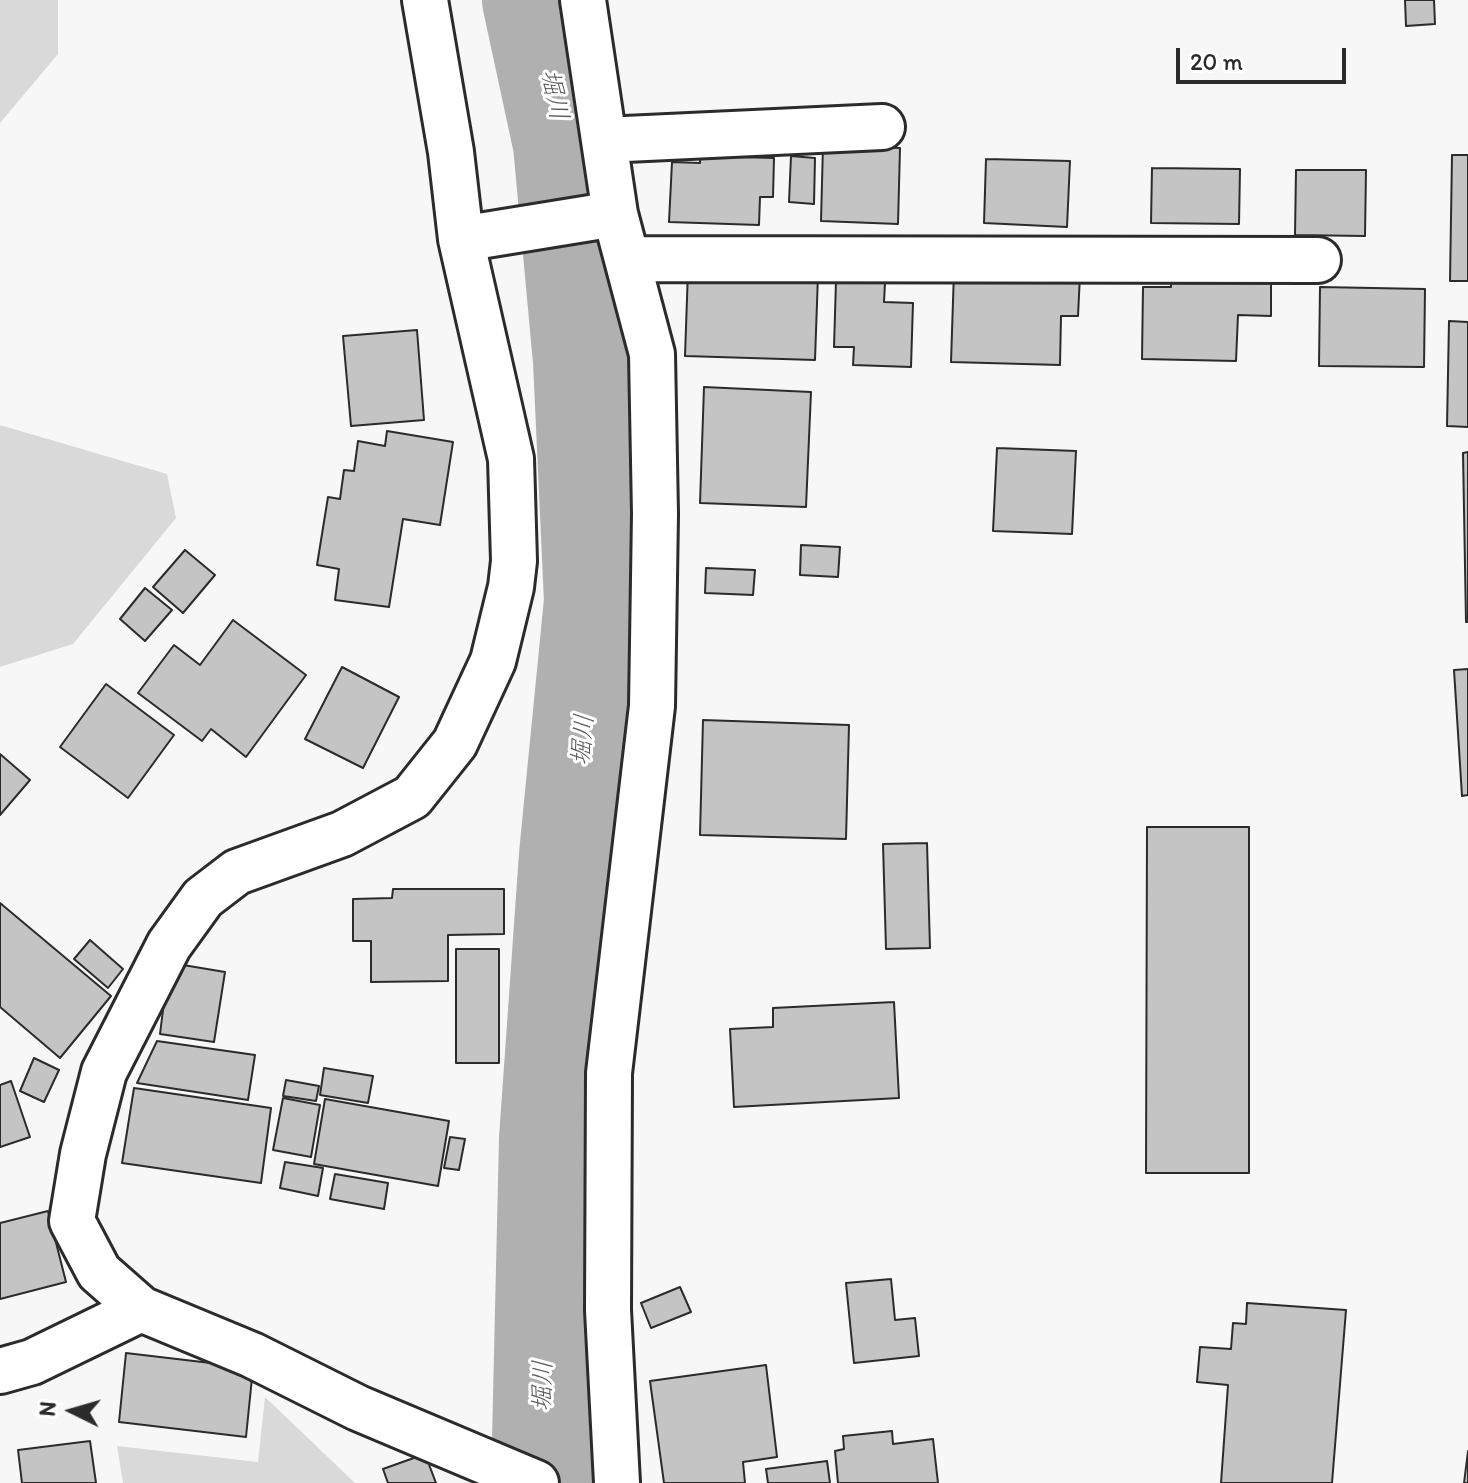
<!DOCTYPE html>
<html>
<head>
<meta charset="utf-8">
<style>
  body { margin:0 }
  #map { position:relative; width:1468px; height:1483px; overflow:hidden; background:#f7f7f7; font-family:Itim,sans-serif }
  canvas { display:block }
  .north { position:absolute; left:32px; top:1371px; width:80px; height:80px; -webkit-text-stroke:6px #fff; paint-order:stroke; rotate:275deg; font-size:22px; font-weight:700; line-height:32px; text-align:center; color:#2b2b2b }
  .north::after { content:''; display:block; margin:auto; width:28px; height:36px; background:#2b2b2b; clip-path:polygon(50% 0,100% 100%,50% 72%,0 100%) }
  .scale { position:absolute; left:1176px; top:48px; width:170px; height:36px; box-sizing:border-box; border:4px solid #2b2b2b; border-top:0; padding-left:10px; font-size:24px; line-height:28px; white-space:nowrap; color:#2b2b2b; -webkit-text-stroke:6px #fff; paint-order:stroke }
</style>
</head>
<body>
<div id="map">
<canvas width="1468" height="1483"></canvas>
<div class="north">N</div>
<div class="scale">20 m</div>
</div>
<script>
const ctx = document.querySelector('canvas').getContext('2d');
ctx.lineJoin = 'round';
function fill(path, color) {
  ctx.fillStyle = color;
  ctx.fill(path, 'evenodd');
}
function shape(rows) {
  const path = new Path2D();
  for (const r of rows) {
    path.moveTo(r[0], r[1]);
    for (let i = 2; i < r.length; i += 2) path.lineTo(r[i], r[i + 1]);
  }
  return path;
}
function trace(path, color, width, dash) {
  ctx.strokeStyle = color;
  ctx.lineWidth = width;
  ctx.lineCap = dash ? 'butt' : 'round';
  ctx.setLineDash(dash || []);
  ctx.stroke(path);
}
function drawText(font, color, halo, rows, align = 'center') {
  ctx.font = font + ' Itim,"Klee One",sans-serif';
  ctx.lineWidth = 6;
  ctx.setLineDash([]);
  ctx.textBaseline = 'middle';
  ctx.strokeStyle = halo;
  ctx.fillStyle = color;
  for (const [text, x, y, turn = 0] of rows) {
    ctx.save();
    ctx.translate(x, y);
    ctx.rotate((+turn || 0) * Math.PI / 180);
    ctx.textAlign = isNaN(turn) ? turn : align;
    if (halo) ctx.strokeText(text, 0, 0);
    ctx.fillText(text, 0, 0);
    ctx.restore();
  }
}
const green = shape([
  [0,0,58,0,58,54,0,123],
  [0,425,167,474,176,518,73,644,0,667],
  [265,1397,355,1483,123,1483,117,1446,258,1462]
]);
const river = shape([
  [533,0,564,144,584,361,595,601,570,855,550,1139,542,1483]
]);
const building = shape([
  [1405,0,1434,0,1435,24,1406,26,1405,0],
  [823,145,900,148,898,224,821,221,823,145],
  [1452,155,1468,155,1468,281,1450,281,1452,155],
  [700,156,774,158,773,197,760,197,759,225,669,222,672,162,700,163,700,156],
  [791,156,815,158,814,204,789,202,791,156],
  [986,159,1070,161,1067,227,984,223,986,159],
  [1152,168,1240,169,1239,224,1151,223,1152,168],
  [1296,170,1366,170,1365,236,1295,235,1296,170],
  [688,270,818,275,815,360,685,356,688,270],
  [954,271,1080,275,1078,316,1061,316,1060,365,951,362,954,271],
  [1171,280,1271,281,1271,316,1238,315,1236,361,1142,359,1143,287,1171,287,1171,280],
  [836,281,885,283,884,302,913,303,911,367,853,365,854,347,834,347,836,281],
  [1320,287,1425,289,1424,367,1319,366,1320,287],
  [1449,321,1468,322,1468,427,1447,426,1449,321],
  [417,330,424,420,351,426,343,336,417,330],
  [704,387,811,392,806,507,700,503,704,387],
  [387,431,453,442,440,525,403,519,389,607,335,600,339,569,317,565,328,497,340,499,344,470,354,471,358,441,385,446,387,431],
  [997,448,1076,451,1072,534,993,531,997,448],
  [1468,452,1468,622,1466,622,1463,453,1468,452],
  [801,545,840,547,838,577,800,575,801,545],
  [185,550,215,575,183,613,153,587,185,550],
  [706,568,755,570,753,595,705,593,706,568],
  [145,588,172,610,145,641,120,619,145,588],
  [233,620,306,675,246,757,211,729,202,741,138,693,174,645,200,665,233,620],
  [342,667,399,697,363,768,305,739,342,667],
  [1468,669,1468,795,1462,796,1454,670,1468,669],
  [106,684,174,735,128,798,60,747,106,684],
  [703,720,849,725,846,839,700,835,703,720],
  [0,754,30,780,0,815,0,754],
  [1147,827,1249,827,1249,1173,1146,1173,1147,827],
  [927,843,930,948,886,949,883,844,927,843],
  [393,889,504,889,504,934,448,935,448,981,371,982,371,941,353,941,353,899,392,898,393,889],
  [0,903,111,996,60,1058,0,1007,0,903],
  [90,940,123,969,108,988,74,959,90,940],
  [456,949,499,949,499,1063,456,1063,456,949],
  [183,965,225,972,214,1042,160,1034,166,986,183,965],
  [894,1002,899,1098,734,1107,730,1029,773,1027,773,1008,894,1002],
  [157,1041,255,1055,248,1100,137,1083,157,1041],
  [34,1058,59,1070,44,1102,20,1091,34,1058],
  [324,1068,373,1076,368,1103,320,1095,324,1068],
  [286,1080,319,1086,316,1101,283,1096,286,1080],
  [11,1081,30,1137,0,1147,0,1085,11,1081],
  [134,1088,271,1108,261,1183,122,1163,134,1088],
  [283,1098,320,1105,311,1157,273,1150,283,1098],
  [325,1099,449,1121,438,1186,314,1164,325,1099],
  [450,1137,465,1139,459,1170,444,1168,450,1137],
  [285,1162,323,1168,318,1196,280,1188,285,1162],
  [335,1174,388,1183,384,1209,330,1199,335,1174],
  [48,1211,66,1282,0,1299,0,1223,48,1211],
  [891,1279,895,1320,915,1318,919,1356,854,1363,846,1283,891,1279],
  [680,1287,691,1312,651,1328,641,1303,680,1287],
  [1247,1303,1346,1310,1332,1483,1221,1483,1228,1385,1197,1382,1200,1347,1231,1349,1233,1323,1246,1324,1247,1303],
  [126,1353,253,1368,246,1437,119,1422,126,1353],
  [766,1365,777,1457,743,1462,745,1483,664,1483,650,1381,766,1365],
  [892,1431,893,1444,933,1439,938,1483,838,1483,835,1451,844,1449,843,1436,892,1431],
  [90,1441,96,1483,22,1483,18,1450,90,1441],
  [1468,1451,1468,1483,1464,1483,1468,1451],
  [425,1454,436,1483,388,1483,383,1469,425,1454],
  [827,1461,830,1483,768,1483,766,1469,827,1461]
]);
const minor = shape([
  [425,0,451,152,461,239,511,459,514,561,511,587,493,661,455,743,412,797,342,834,237,872,203,898,169,945,104,1072,83,1154,72,1221,99,1272,141,1309,252,1355,358,1408,536,1483],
  [583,0,615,214],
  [604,140,882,127],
  [461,239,615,214,652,354,655,514,652,706,609,1073,608,1310,617,1483],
  [627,259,1318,260],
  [0,1371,32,1362,141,1309]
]);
const waterNames = [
  ["堀川",553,95,78],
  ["堀川",584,740,-85],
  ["堀川",544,1386,-89]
];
fill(green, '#d9d9d9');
trace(river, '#b0b0b0', 102);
fill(building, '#c4c4c4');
trace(building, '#2b2b2b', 2);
trace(minor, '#2b2b2b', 50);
trace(minor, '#fff', 44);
drawText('italic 26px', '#5a5a5a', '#fff', waterNames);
</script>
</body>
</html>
